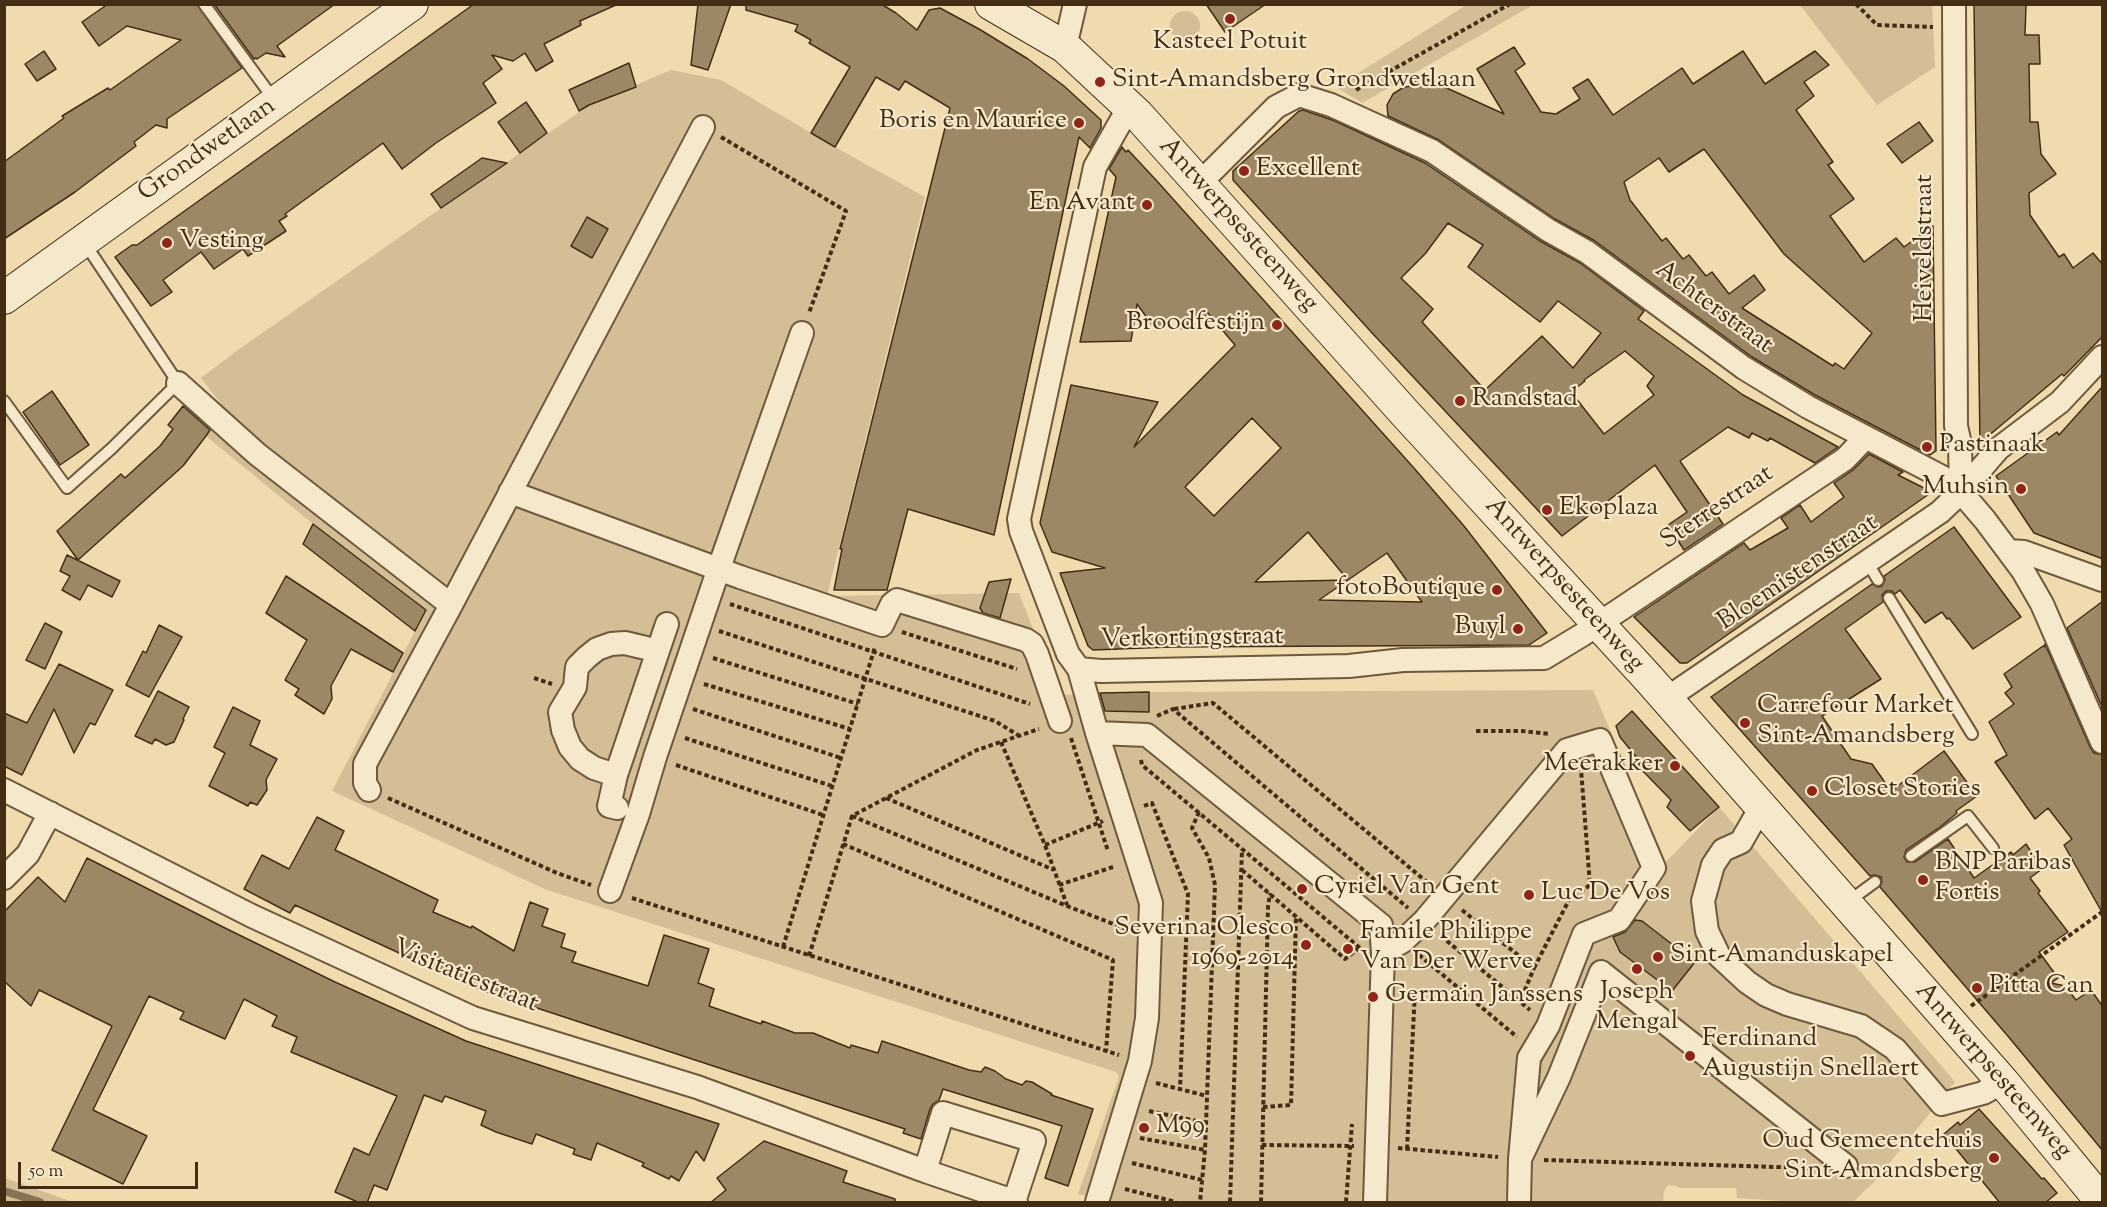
<!DOCTYPE html>
<html>
<head>
<meta charset="utf-8">
<style>
  body { margin:0 }
  #map { position:relative; width:2107px; height:1207px; overflow:hidden; background:#f0dbaf; font-family:"Sorts Mill Goudy",serif }
  canvas { display:block }
  .frame { position:absolute; inset:0; border:6px solid #432e15; pointer-events:none }
  .scale { position:absolute; left:18px; top:1162px; width:180px; height:27px; box-sizing:border-box; border:3px solid #432e15; border-top:0; padding-left:8px; font-size:18px; line-height:21px; white-space:nowrap; color:#432e15; -webkit-text-stroke:4px #f5e8cb; paint-order:stroke }
</style>
</head>
<body>
<div id="map">
<canvas width="2107" height="1207"></canvas>
<div class="frame"></div>
<div class="scale">50 m</div>
</div>
<script>
const ctx = document.querySelector('canvas').getContext('2d');
ctx.lineJoin = 'round';
function fill(path, color) {
  ctx.fillStyle = color;
  ctx.fill(path, 'evenodd');
}
function shape(rows) {
  const path = new Path2D();
  for (const r of rows) {
    if (r.length === 3) {
      path.moveTo(r[0] + r[2], r[1]);
      path.arc(r[0], r[1], r[2], 0, 2 * Math.PI);
      continue;
    }
    path.moveTo(r[0], r[1]);
    for (let i = 2; i < r.length; i += 2) path.lineTo(r[i], r[i + 1]);
  }
  return path;
}
function trace(path, color, width, dash) {
  ctx.strokeStyle = color;
  ctx.lineWidth = width;
  ctx.lineCap = dash ? 'butt' : 'round';
  ctx.setLineDash(dash || []);
  ctx.stroke(path);
}
function drawText(font, color, halo, rows, align = 'center') {
  ctx.font = font + ' "Sorts Mill Goudy",serif';
  ctx.lineWidth = 4.5;
  ctx.setLineDash([]);
  ctx.textBaseline = 'middle';
  ctx.strokeStyle = halo;
  ctx.fillStyle = color;
  for (const [text, x, y, turn = 0] of rows) {
    ctx.save();
    ctx.translate(x, y);
    ctx.rotate((+turn || 0) * Math.PI / 180);
    ctx.textAlign = isNaN(turn) ? turn : align;
    if (halo) ctx.strokeText(text, 0, 0);
    ctx.fillText(text, 0, 0);
    ctx.restore();
  }
}
const green = shape([
  [1468,4,1533,5,1362,103,1336,87],
  [1800,5,1932,5,1935,67,1877,105],
  [1185,26,15],
  [671,70,721,80,835,147,925,197,827,596,1019,593,1059,695,1149,692,1593,690,1666,862,1719,807,1955,1082,1874,1182,1853,1202,1799,1202,1737,1198,1736,1188,1678,1188,1677,1186,1668,1185,1664,1191,1663,1202,1113,1202,1078,1194,1119,1077,1116,1072,547,890,332,791,426,610,313,524,206,436,214,423,213,415,221,404,201,378,235,352,589,105],
  [4,1178,5,1178,73,1202,5,1202]
]);
const stream = shape([
  [4,1191,40,1202]
]);
const building = shape([
  [108,4,197,4,242,68,167,119,167,128,156,125,134,142,136,146,75,192,4,239,4,162,64,118,62,116,108,88,110,90,181,40,127,26,99,46,82,22,108,4],
  [214,4,335,4,277,46,285,57,266,53,257,59,256,58,254,59,214,4],
  [474,4,618,4,580,21,581,25,544,44,553,61,536,71,525,53,513,61,492,55,502,69,483,83,496,103,436,143,402,169,383,143,285,214,287,216,279,221,286,231,248,256,243,249,214,269,201,252,163,280,172,292,151,306,115,257,132,245,137,245,474,4],
  [698,4,731,4,708,70,691,65,698,4],
  [746,4,881,4,896,13,917,30,929,10,940,8,979,29,1028,59,1064,86,1101,120,1101,128,1090,148,1079,137,994,535,908,509,887,590,834,590,842,549,840,549,950,108,905,81,899,90,876,77,835,147,811,133,850,67,809,43,811,40,795,31,798,25,746,10,746,4],
  [1206,4,1266,4,1225,32,1206,4],
  [1974,4,2026,4,2025,35,2039,35,2040,64,2029,64,2030,122,2038,122,2041,154,2056,174,2029,193,2030,215,2059,257,2064,254,2073,268,2093,253,2103,265,2103,336,2064,376,2062,374,1980,443,1974,4],
  [1514,47,1525,64,1515,71,1541,112,1556,114,1580,99,1573,88,1588,79,1613,115,1682,68,1693,84,1743,51,1765,84,1815,51,1829,65,1804,82,1814,96,1796,110,1833,162,1828,165,1854,199,1830,216,1864,262,1896,238,1904,247,1933,226,1936,451,1930,455,1815,395,1752,357,1595,241,1555,219,1439,140,1388,116,1387,105,1393,94,1404,87,1413,86,1418,75,1504,114,1477,69,1514,47],
  [1704,149,1784,254,1872,333,1844,369,1835,363,1833,366,1742,308,1765,290,1754,275,1729,294,1712,272,1706,276,1689,255,1683,259,1666,238,1662,241,1630,200,1624,182,1659,158,1669,172,1704,149],
  [44,51,56,69,37,81,25,64,44,51],
  [629,63,636,87,589,105,579,111,569,90,629,63],
  [526,102,547,133,520,153,498,122,526,102],
  [1303,110,1335,121,1425,163,1540,241,1580,263,1644,311,1638,319,1743,395,1838,447,1815,463,1770,438,1768,441,1752,433,1749,438,1728,427,1680,461,1723,524,1684,550,1668,525,1687,512,1655,465,1562,536,1374,335,1233,180,1233,171,1299,111,1303,110],
  [1448,223,1483,245,1468,267,1540,322,1558,301,1601,333,1573,368,1542,336,1485,390,1422,322,1433,309,1401,278,1425,254,1448,223],
  [1625,351,1654,376,1647,386,1654,395,1604,434,1571,392,1585,381,1584,380,1625,351],
  [1919,122,1933,141,1902,163,1887,144,1919,122],
  [1122,147,1126,152,1128,150,1156,180,1413,467,1464,526,1547,633,1529,645,1170,647,1093,650,1088,646,1060,573,1105,568,1052,552,1040,523,1071,385,1158,402,1134,447,1235,345,1207,312,1204,318,1200,314,1182,329,1173,318,1156,330,1137,304,1131,341,1080,342,1116,177,1109,169,1122,147],
  [1252,418,1281,448,1214,516,1185,487,1252,418],
  [1308,532,1348,580,1387,553,1422,602,1319,600,1348,580,1255,582,1308,532],
  [482,158,507,163,441,208,431,194,482,158],
  [587,217,608,229,592,258,571,246,587,217],
  [2103,386,2103,559,2034,533,1996,476,2057,432,2059,435,2103,386],
  [52,391,89,445,60,465,23,412,52,391],
  [183,406,210,430,206,436,183,466,78,560,57,531,121,474,125,478,160,446,173,429,168,425,183,406],
  [1869,454,1903,472,1898,475,1932,492,1687,663,1680,663,1634,617,1744,543,1750,550,1788,528,1781,518,1800,505,1811,522,1844,497,1834,483,1853,470,1869,454],
  [313,524,426,610,415,631,303,544,313,524],
  [1954,527,2021,617,1973,649,1949,618,1947,619,1942,612,1925,623,1900,590,1895,594,1892,591,1886,591,1882,595,1883,602,1845,629,1881,679,1822,716,1851,759,1872,764,1891,791,1944,751,1977,796,1956,811,1957,813,1940,827,1906,850,1904,857,1907,862,1915,862,1948,839,1974,878,2011,852,2013,855,2026,844,2042,869,2030,878,2040,891,2038,893,2068,932,2039,952,2058,978,2051,983,2065,986,2076,1000,2091,990,2103,1007,2103,1151,2007,1035,1880,887,1882,882,1881,877,1875,875,1870,876,1711,697,1872,584,1878,587,1882,586,1885,580,1884,576,1954,527],
  [67,555,120,581,112,597,88,585,80,600,62,590,70,576,60,571,67,555],
  [286,576,403,653,393,672,351,649,331,686,332,699,324,714,295,695,299,689,285,680,307,640,266,613,286,576],
  [1011,579,1000,618,983,613,980,608,989,582,1011,579],
  [2103,601,2103,709,2067,628,2103,601],
  [45,623,62,632,45,669,26,660,45,623],
  [159,625,182,637,149,697,126,685,143,651,146,653,159,625],
  [2045,644,2090,747,2094,753,2103,755,2103,914,2064,845,2072,839,2048,808,2035,819,1995,762,2007,755,1989,722,2014,704,2005,693,2012,687,2004,674,2043,646,2044,647,2045,644],
  [59,664,113,690,95,725,90,723,74,753,54,709,22,775,4,766,4,713,27,723,59,664],
  [158,691,189,707,183,719,184,720,174,742,166,745,155,739,152,744,135,736,158,691],
  [1149,692,1149,712,1105,711,1100,693,1149,692],
  [233,707,260,721,250,745,277,759,266,780,267,790,257,805,250,802,248,806,209,786,225,753,214,747,233,707],
  [1632,711,1719,807,1690,831,1667,807,1671,800,1637,765,1641,763,1620,737,1616,726,1632,711],
  [317,817,344,831,335,850,438,900,433,912,471,928,472,926,514,951,530,902,548,909,542,926,565,934,561,947,576,952,572,962,648,986,664,935,709,949,698,983,714,989,709,1006,761,1024,762,1021,795,1033,813,1033,850,1048,851,1045,878,1053,882,1041,969,1070,981,1072,985,1067,995,1071,1006,1079,1022,1085,1026,1081,1032,1082,1052,1094,1051,1095,1093,1109,1068,1186,1045,1178,1062,1126,943,1089,939,1100,933,1104,930,1109,921,1139,903,1133,905,1129,473,987,295,905,290,913,244,889,262,855,289,869,317,817],
  [87,858,225,928,335,982,466,1041,719,1124,704,1161,696,1151,679,1181,671,1176,669,1179,642,1166,644,1163,597,1143,591,1160,573,1154,575,1149,536,1134,532,1144,496,1132,481,1125,486,1111,445,1096,442,1102,424,1095,387,1190,374,1185,367,1203,360,1203,335,1192,354,1148,369,1155,397,1096,291,1052,297,1037,272,1026,277,1016,244,999,225,1039,180,1019,184,1012,149,996,93,1110,147,1136,123,1184,52,1150,112,1026,39,990,31,1006,4,981,4,912,38,877,65,902,87,858],
  [1635,920,1642,921,1695,962,1672,991,1620,952,1613,937,1625,932,1635,920],
  [1979,1109,2042,1179,2044,1178,2057,1193,2045,1203,2000,1203,1944,1134,1958,1122,1960,1125,1979,1109],
  [764,1141,847,1171,843,1182,895,1199,895,1203,710,1203,726,1190,717,1178,764,1141]
]);
const path = shape([
  [1856,4,1877,25,1933,27],
  [1356,90,1510,4],
  [721,137,846,211,809,313],
  [730,604,1030,704],
  [719,631,995,721,1018,735],
  [902,632,1017,669],
  [713,658,858,704],
  [534,678,552,684],
  [704,684,850,729],
  [693,709,841,758],
  [1174,709,1213,703,1428,883],
  [1157,716,1173,709,1408,908],
  [1476,731,1522,731,1550,734],
  [685,738,832,786],
  [1071,738,1108,851],
  [1001,742,1045,845,1067,905],
  [1141,760,1142,765,1360,948],
  [676,765,823,815],
  [388,798,557,873,591,885],
  [886,798,1054,870],
  [1144,806,1152,803,1188,894,1180,1090],
  [1199,812,1192,828,1209,858,1215,885,1205,1150,1200,1202],
  [852,816,1067,906,1129,930],
  [843,844,1113,960,1106,1051],
  [1045,845,1103,821],
  [1242,870,1345,959,1359,948],
  [1059,885,1113,867],
  [632,898,1119,1055],
  [1462,910,1534,968,1520,1002],
  [1441,936,1530,1010],
  [783,947,875,647],
  [1419,955,1517,1037],
  [809,956,852,816,977,750,1039,729],
  [1534,968,1569,900,1590,885,1581,769],
  [1971,1006,2102,912],
  [1156,1083,1207,1096],
  [1263,1107,1291,1105,1296,917],
  [1149,1111,1206,1123],
  [1140,1138,1205,1150],
  [1262,1145,1354,1146],
  [1398,1148,1498,1157],
  [1407,1149,1415,991],
  [1544,1160,1810,1168],
  [1132,1163,1202,1180],
  [1125,1189,1176,1202],
  [1230,1202,1242,849],
  [1261,1202,1268,907,1270,893],
  [1346,1202,1352,1124]
]);
const lane = shape([
  [204,4,275,101],
  [4,401,67,488,111,449,178,383,84,242],
  [1867,562,1878,580],
  [1889,598,1972,734],
  [1911,856,1968,816,1993,848],
  [1849,901,1875,882]
]);
const street = shape([
  [1954,4,1956,426,1960,444,1961,492],
  [1065,47,1075,4],
  [1129,107,1095,167,1019,519,1021,531,1068,654,1079,669,1101,671,1349,666,1403,660,1544,658,1582,635,1845,459,1865,438],
  [1199,184,1276,107,1299,95,1331,105,1432,151,1548,230,1587,252,1744,368,1808,407,1942,477,1961,492,1985,520,2023,571,2042,604,2102,742],
  [178,383,257,454,451,605],
  [510,492,740,577,882,625,892,604,897,600,1026,640,1032,644,1037,654,1060,721],
  [2009,551,2024,552,2102,580],
  [1079,669,1097,733,1147,735,1381,925,1383,953,1375,1202],
  [1666,699,1940,512,1961,492,1998,449,2060,402,2102,357],
  [606,772,594,768,580,759,570,747,563,730,560,712,575,687,577,667,587,657,597,649,611,644,625,643,646,648],
  [4,790,252,916,473,1018,697,1087,925,1171,1016,1202],
  [369,790,365,783,365,764,451,605,703,127],
  [1761,807,1741,842,1723,850,1713,865,1703,901,1707,931,1719,956,1747,982,1766,995,1787,1004,1861,1026,1895,1049,1942,1104,1983,1093,2003,1082],
  [617,808,609,806,616,775,667,624],
  [4,878,28,854,50,813],
  [610,891,638,814,655,757,719,568,802,333],
  [1383,953,1403,941,1424,921,1567,750,1600,740,1654,868,1619,920,1584,934,1548,1026,1529,1058,1520,1159],
  [925,1171,943,1113,1034,1141,1014,1202],
  [1097,1202,1140,1061,1147,1018,1151,903,1097,733],
  [1519,1202,1520,1159,1559,1077,1601,972,1846,1166]
]);
const secondary = shape([
  [991,4,1065,47,1138,115,1403,411,1649,679,2003,1082,2102,1202],
  [4,298,412,4]
]);
const markers = [
  [1230,19,6,"#8f2418"],
  [1100,82,6,"#8f2418"],
  [1079,123,6,"#8f2418"],
  [1244,171,6,"#8f2418"],
  [1147,205,6,"#8f2418"],
  [167,243,6,"#8f2418"],
  [1277,325,6,"#8f2418"],
  [1460,401,6,"#8f2418"],
  [1927,447,6,"#8f2418"],
  [2021,489,6,"#8f2418"],
  [1547,510,6,"#8f2418"],
  [1497,590,6,"#8f2418"],
  [1518,629,6,"#8f2418"],
  [1745,723,6,"#8f2418"],
  [1675,766,6,"#8f2418"],
  [1812,791,6,"#8f2418"],
  [1923,880,6,"#8f2418"],
  [1302,889,6,"#8f2418"],
  [1529,895,6,"#8f2418"],
  [1306,945,6,"#8f2418"],
  [1348,949,6,"#8f2418"],
  [1658,957,6,"#8f2418"],
  [1637,969,6,"#8f2418"],
  [1977,988,6,"#8f2418"],
  [1373,997,6,"#8f2418"],
  [1690,1056,6,"#8f2418"],
  [1144,1128,6,"#8f2418"],
  [1994,1158,6,"#8f2418"]
];
const poiNames = [
  ["Kasteel Potuit",1230,44,"center"],
  ["Sint-Amandsberg Grondwetlaan",1112,82],
  ["Boris en Maurice",1067,123,"right"],
  ["Excellent",1256,171],
  ["En Avant",1135,205,"right"],
  ["Vesting",179,243],
  ["Broodfestijn",1265,325,"right"],
  ["Randstad",1472,401],
  ["Pastinaak",1939,447],
  ["Muhsin",2009,489,"right"],
  ["Ekoplaza",1559,510],
  ["fotoBoutique",1485,590,"right"],
  ["Buyl",1506,629,"right"],
  ["Carrefour Market",1757,708],
  ["Sint-Amandsberg",1757,738],
  ["Meerakker",1663,766,"right"],
  ["Closet Stories",1824,791],
  ["BNP Paribas",1935,865],
  ["Fortis",1935,895],
  ["Cyriel Van Gent",1314,889],
  ["Luc De Vos",1541,895],
  ["Severina Olesco",1294,930,"right"],
  ["1969-2014",1294,960,"right"],
  ["Famile Philippe",1360,934],
  ["Van Der Werve",1360,964],
  ["Sint-Amanduskapel",1670,957],
  ["Pitta Can",1989,988],
  ["Joseph",1637,994,"center"],
  ["Mengal",1637,1024,"center"],
  ["Germain Janssens",1385,997],
  ["Ferdinand",1702,1041],
  ["Augustijn Snellaert",1702,1071],
  ["M99",1156,1128],
  ["Oud Gemeentehuis",1982,1143,"right"],
  ["Sint-Amandsberg",1982,1173,"right"]
];
const streetNames = [
  ["Grondwetlaan",208,151,-35],
  ["Antwerpsesteenweg",1237,226,48],
  ["Heiveldstraat",1927,248,-90],
  ["Achterstraat",1713,309,36],
  ["Sterrestraat",1718,509,-34],
  ["Bloemistenstraat",1799,574,-34],
  ["Antwerpsesteenweg",1563,586,48],
  ["Verkortingstraat",1192,640,-1],
  ["Visitatiestraat",465,978,22],
  ["Antwerpsesteenweg",1992,1072,49]
];
fill(green, '#d3be95');
trace(stream, '#877252', 8);
fill(building, '#9d8865');
trace(building, '#432e15', 1.5);
trace(lane, '#6e593c', 14);
trace(street, '#6e593c', 26);
trace(secondary, '#432e15', 34);
trace(path, '#432e15', 4, [4.5, 3]);
trace(lane, '#f5e8cb', 10);
trace(street, '#f5e8cb', 22);
trace(secondary, '#f5e8cb', 32);
for (const [x, y, r, color] of markers) {
  const dot = new Path2D();
  dot.arc(x, y, r, 0, 2 * Math.PI);
  ctx.fillStyle = color;
  ctx.fill(dot);
  trace(dot, '#f5e8cb', 2);
}
drawText('26px', '#432e15', '#f5e8cb', poiNames, 'left');
drawText('26px', '#432e15', '#f5e8cb', streetNames);
</script>
</body>
</html>
